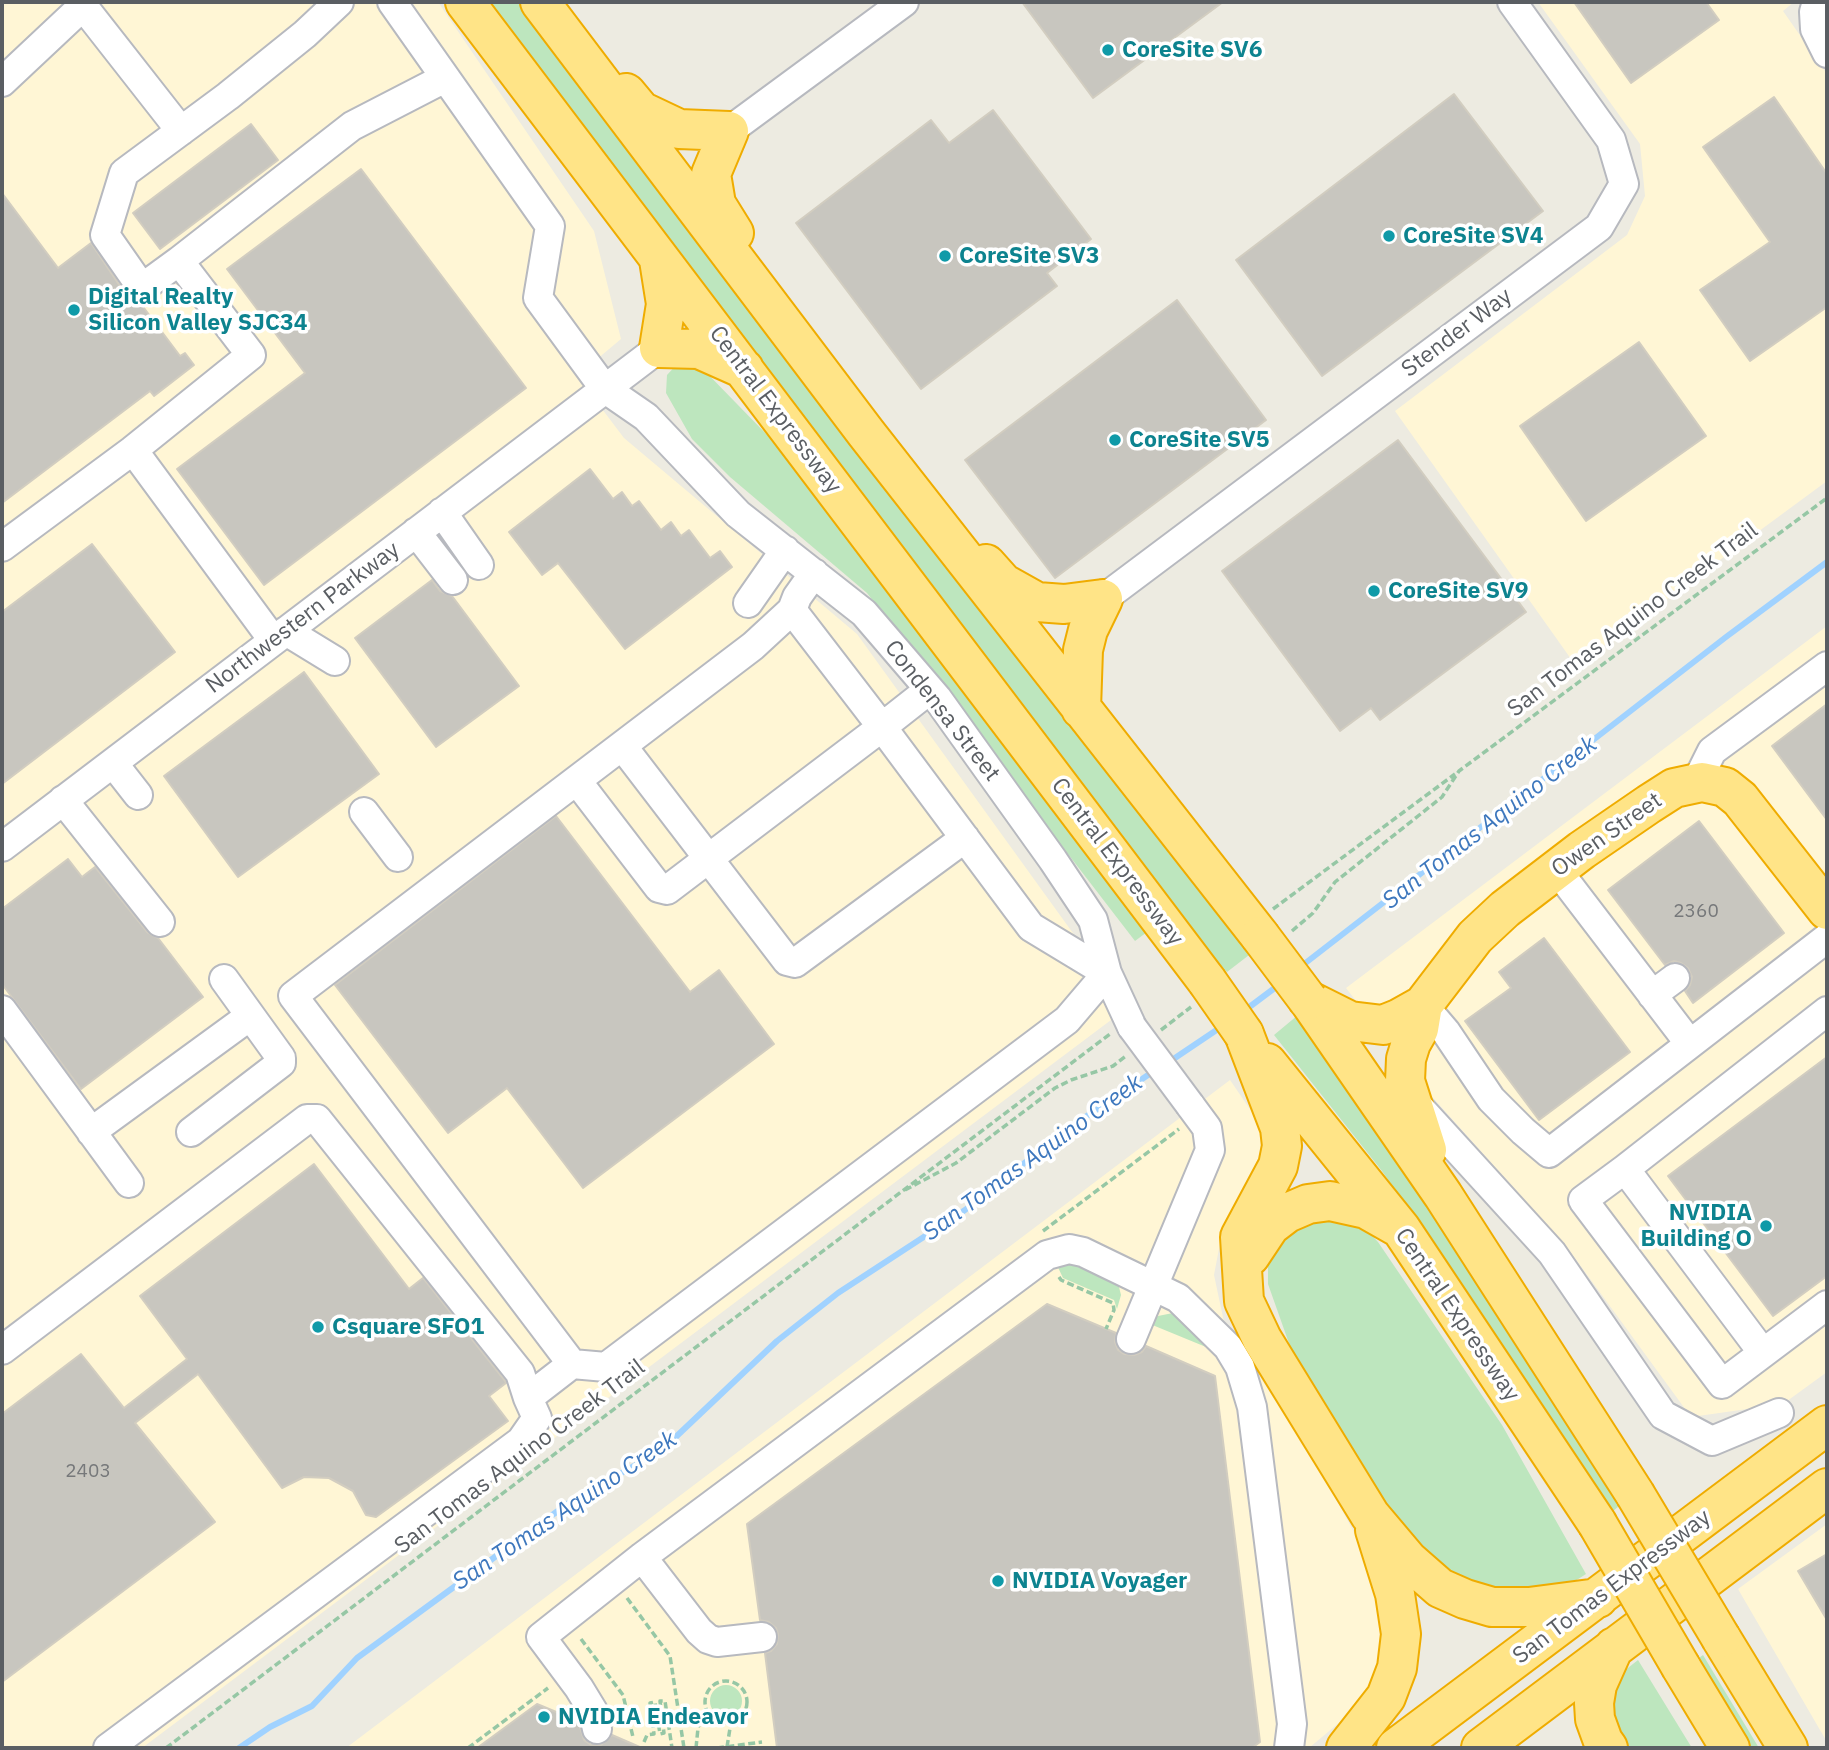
<!DOCTYPE html>
<html>
<head>
<meta charset="utf-8">
<style>
  body { margin:0 }
  #map { position:relative; width:1829px; height:1750px; overflow:hidden; background:#edebe1; font-family:"IBM Plex Sans",sans-serif }
  canvas { display:block }
  .frame { position:absolute; inset:0; border:4px solid #5a5e63; pointer-events:none }
</style>
</head>
<body>
<div id="map">
<canvas width="1829" height="1750"></canvas>
<div class="frame"></div>
</div>
<script>
const ctx = document.querySelector('canvas').getContext('2d');
ctx.lineJoin = 'round';
function fill(path, color) {
  ctx.fillStyle = color;
  ctx.fill(path, 'evenodd');
}
function shape(rows) {
  const path = new Path2D();
  for (const r of rows) {
    if (r.length === 3) {
      path.moveTo(r[0] + r[2], r[1]);
      path.arc(r[0], r[1], r[2], 0, 2 * Math.PI);
      continue;
    }
    path.moveTo(r[0], r[1]);
    for (let i = 2; i < r.length; i += 2) path.lineTo(r[i], r[i + 1]);
  }
  return path;
}
function trace(path, color, width, dash) {
  ctx.strokeStyle = color;
  ctx.lineWidth = width;
  ctx.lineCap = dash ? 'butt' : 'round';
  ctx.setLineDash(dash || []);
  ctx.stroke(path);
}
function drawText(font, color, halo, rows, align = 'center') {
  ctx.font = font + ' "IBM Plex Sans",sans-serif';
  ctx.lineWidth = 7;
  ctx.setLineDash([]);
  ctx.textBaseline = 'middle';
  ctx.strokeStyle = halo;
  ctx.fillStyle = color;
  for (const [text, x, y, turn = 0] of rows) {
    ctx.save();
    ctx.translate(x, y);
    ctx.rotate((+turn || 0) * Math.PI / 180);
    ctx.textAlign = isNaN(turn) ? turn : align;
    if (halo) ctx.strokeText(text, 0, 0);
    ctx.fillText(text, 0, 0);
    ctx.restore();
  }
}
const commercial = shape([
  [2,2,438,2,594,231,621,339,577,376,624,438,857,634,1127,1008,142,1748,2,1748],
  [1538,2,1794,2,1783,11,1827,74,1827,481,1576,666,1395,411,1627,235,1645,196,1640,144],
  [1827,626,1827,1372,1783,1404,1691,1417,1566,1246,1417,1080,1346,988],
  [1230,1080,1258,1121,1265,1140,1260,1159,1222,1233,1214,1275,1224,1322,1318,1466,1374,1569,1386,1641,1373,1683,1347,1716,1309,1748,346,1748],
  [1827,1524,1827,1742,1738,1589]
]);
const green = shape([
  [475,2,520,2,1253,952,1227,972,1217,962],
  [679,362,700,366,774,442,1151,929,1135,941,867,593,730,477,692,439,666,393,667,375],
  [1298,1015,1315,1035,1624,1502,1607,1516,1416,1220,1382,1171,1274,1035],
  [1313,1216,1364,1227,1378,1242,1502,1425,1586,1574,1561,1590,1484,1596,1418,1555,1291,1349,1268,1284,1268,1255,1287,1226],
  [1071,1261,1118,1283,1121,1295,1117,1309,1114,1300,1063,1278,1056,1263],
  [1173,1313,1178,1315,1206,1347,1150,1324,1158,1316],
  [1703,1655,1759,1748,1743,1748,1693,1662],
  [1638,1660,1692,1748,1628,1748,1608,1720,1619,1675],
  [726,1701,16]
]);
const stream = shape([
  [1299,968,1726,637,1827,562],
  [1244,1011,1280,984],
  [1169,1062,1224,1025],
  [239,1748,270,1727,312,1706,357,1658,570,1502,662,1450,777,1341,838,1293,965,1210,1066,1130,1154,1071]
]);
const building = shape([
  [1022,2,1223,2,1093,98,1022,2],
  [1574,2,1706,2,1719,20,1631,83,1574,2],
  [1454,94,1543,211,1322,376,1236,260,1454,94],
  [1774,97,1827,174,1827,307,1750,361,1700,290,1770,242,1703,147,1774,97],
  [993,110,1091,239,1047,273,1057,286,921,389,796,223,931,120,949,143,993,110],
  [251,124,278,160,160,249,133,213,251,124],
  [361,169,526,388,264,585,177,469,305,373,227,269,361,169],
  [2,193,58,268,91,243,128,298,141,304,180,356,185,353,194,365,154,396,150,391,2,503,2,193],
  [1177,300,1266,420,1055,578,965,460,1177,300],
  [1639,342,1706,436,1586,521,1520,426,1639,342],
  [1398,440,1526,612,1380,720,1371,708,1340,731,1222,571,1398,440],
  [590,469,613,499,622,492,632,506,639,501,661,530,671,522,681,536,689,530,710,558,720,551,732,567,625,649,558,563,542,575,509,532,590,469],
  [92,544,175,652,2,784,2,612,92,544],
  [432,580,440,591,452,596,519,686,436,747,355,638,432,580],
  [304,672,379,774,238,877,164,776,304,672],
  [1827,704,1827,820,1772,746,1827,704],
  [556,816,690,992,719,970,774,1044,583,1188,507,1088,448,1133,335,985,556,816],
  [1699,821,1784,933,1693,1003,1685,991,1690,985,1692,977,1688,968,1681,963,1674,961,1665,965,1608,890,1699,821],
  [68,859,82,877,95,867,147,932,158,938,203,997,81,1089,2,984,2,909,68,859],
  [1544,938,1630,1052,1539,1120,1465,1021,1511,988,1499,972,1544,938],
  [1827,1057,1827,1276,1773,1316,1668,1176,1827,1057],
  [314,1164,409,1289,423,1278,505,1381,506,1383,489,1396,508,1421,376,1517,366,1515,353,1491,329,1478,304,1477,282,1488,198,1374,135,1423,215,1522,2,1682,2,1414,81,1354,124,1408,187,1359,140,1296,314,1164],
  [1047,1304,1116,1333,1115,1342,1118,1350,1124,1354,1134,1355,1142,1352,1146,1346,1215,1376,1260,1742,1252,1748,777,1748,765,1653,771,1651,777,1644,778,1634,776,1628,769,1622,760,1620,747,1524,1047,1304],
  [1827,1554,1827,1620,1798,1571,1827,1554],
  [537,1704,578,1721,584,1740,591,1745,601,1745,612,1735,642,1748,477,1748,537,1704]
]);
const path = shape([
  [1273,909,1455,774],
  [1292,931,1313,913,1335,882,1442,797,1459,771,1827,498],
  [1161,1030,1191,1007],
  [905,1190,956,1163,1055,1088,1071,1080,1113,1066,1127,1055],
  [1043,1231,1179,1129],
  [1059,1277,1061,1280,1113,1303,1114,1310,1106,1329],
  [627,1598,670,1656,684,1748],
  [581,1639,623,1695,633,1737],
  [726,1702,21],
  [644,1742,647,1735,654,1734,650,1703,655,1702,660,1734,664,1733,660,1701,665,1701,672,1748],
  [727,1747,731,1722],
  [166,1748,1110,1034],
  [468,1748,548,1688],
  [696,1748,698,1728,701,1719,708,1713],
  [717,1748,762,1742]
]);
const minor = shape([
  [84,2,83,6,181,131],
  [392,2,550,226,538,298,604,388,646,417,738,514,864,613,937,698,1053,860,1093,920,1107,973,1132,1027],
  [1817,2,1814,12,1815,29,1827,53],
  [2,82,83,6],
  [729,131,904,2],
  [179,261,142,288,105,235,124,173,228,96,305,34,339,2],
  [133,450,251,355,179,261,352,126,445,78],
  [442,512,479,565],
  [416,532,453,580],
  [2,547,133,450,273,640],
  [1103,599,1599,227,1624,184,1611,140,1512,2],
  [748,603,785,550],
  [792,610,882,727,929,690],
  [286,631,335,661],
  [623,747,787,961,795,963,965,838],
  [113,763,138,795],
  [577,781,659,888,667,890,882,727,1031,927,1107,973],
  [1696,783,1712,751,1827,666],
  [63,800,160,922],
  [364,812,398,857],
  [2,847,659,348],
  [1557,870,1690,1044],
  [1652,995,1675,978],
  [1423,1005,1446,1032,1491,1099,1523,1131,1549,1153,1827,938],
  [2,1010,129,1183],
  [1416,1104,1552,1253,1663,1415,1712,1441,1779,1413],
  [91,1132,250,1016],
  [191,1132,281,1063,281,1058,224,979],
  [1625,1169,1583,1200,1722,1384,1827,1305],
  [1131,1339,1210,1150,1207,1128,1190,1105],
  [2,1350,307,1119,317,1119,520,1373,528,1398],
  [1763,1353,1625,1169,1827,1011],
  [572,1364,293,996,753,646,792,610,797,597,814,573],
  [642,1557,699,1631,708,1639,717,1642,762,1637],
  [597,1729,593,1711,579,1688,541,1637,642,1557,1047,1255,1069,1249,1083,1252,1178,1298,1228,1347,1240,1367,1252,1407,1292,1724,1289,1748],
  [108,1748,521,1441,537,1418,528,1398,572,1364,606,1367,1067,1020,1107,973]
]);
const highway = shape([
  [465,2,1207,981],
  [540,2,866,433,1260,936],
  [626,93,641,111,679,129,729,131,711,174,716,204,734,233],
  [659,260,666,304,659,348,699,349,744,369],
  [986,564,1003,583,1037,602,1064,604,1103,599],
  [1081,709,1083,650,1088,630,1103,599],
  [1308,1000,1350,1021,1383,1025,1398,1019,1423,1005,1475,937,1505,909,1582,850,1649,804,1674,788,1702,782,1725,787,1740,799,1827,910],
  [1309,1001,1443,1195,1635,1494],
  [1423,1005,1419,1029,1411,1043,1406,1059,1405,1081,1427,1150],
  [1244,1034,1280,1128,1282,1146,1278,1166,1240,1237,1244,1301,1262,1339,1370,1515,1408,1560,1440,1588,1465,1599,1492,1607,1529,1607,1598,1598],
  [1267,1063,1401,1229,1597,1523],
  [1250,1256,1270,1226,1287,1213,1308,1204,1330,1201,1366,1209,1396,1226],
  [1721,1638,1788,1748],
  [1681,1667,1730,1748],
  [1346,1748,1386,1697,1397,1668,1401,1634,1395,1594,1375,1530],
  [1396,1748,1827,1425],
  [1481,1748,1827,1488],
  [1608,1748,1603,1741,1595,1719,1594,1703,1597,1685,1614,1647]
]);
const minorBridge = shape([
  [1132,1027,1190,1105]
]);
const highwayBridge = shape([
  [1260,936,1308,1000],
  [1207,981,1244,1034],
  [1635,1494,1721,1638],
  [1597,1523,1681,1667]
]);
const markers = [
  [1108,50,7,"#0f9aa8"],
  [1389,236,7,"#0f9aa8"],
  [945,256,7,"#0f9aa8"],
  [74,310,7,"#0f9aa8"],
  [1115,440,7,"#0f9aa8"],
  [1374,591,7,"#0f9aa8"],
  [1766,1226,7,"#0f9aa8"],
  [318,1327,7,"#0f9aa8"],
  [998,1581,7,"#0f9aa8"],
  [544,1717,7,"#0f9aa8"]
];
const numberNames = [
  ["2360",1696,912],
  ["2403",88,1472]
];
const cultureNames = [
  ["CoreSite SV6",1122,50],
  ["CoreSite SV4",1403,236],
  ["CoreSite SV3",959,256],
  ["Digital Realty",88,297],
  ["Silicon Valley SJC34",88,323],
  ["CoreSite SV5",1129,440],
  ["CoreSite SV9",1388,591],
  ["NVIDIA",1752,1213,"right"],
  ["Building O",1752,1239,"right"],
  ["Csquare SFO1",332,1327],
  ["NVIDIA Voyager",1012,1581],
  ["NVIDIA Endeavor",558,1717]
];
const streetNames = [
  ["Stender Way",1457,333,-37],
  ["Central Expressway",775,410,53],
  ["Northwestern Parkway",303,618,-37],
  ["San Tomas Aquino Creek Trail",1633,620,-37],
  ["Condensa Street",942,711,52],
  ["Owen Street",1607,835,-35],
  ["Central Expressway",1117,862,53],
  ["Central Expressway",1457,1315,56],
  ["San Tomas Aquino Creek Trail",520,1457,-37],
  ["San Tomas Expressway",1612,1587,-37]
];
const waterNames = [
  ["San Tomas Aquino Creek",1490,823,-38],
  ["San Tomas Aquino Creek",1033,1158,-36],
  ["San Tomas Aquino Creek",565,1511,-34]
];
fill(commercial, '#fff6d5');
fill(green, '#bde6be');
trace(stream, '#a0d2ff', 6);
fill(building, '#c8c6bf');
trace(building, '#d2cdc0', 2);
trace(minor, '#b7b9bf', 32);
trace(highway, '#efac00', 42);
trace(path, '#96c7a5', 3.5, [7, 3.5]);
trace(minor, '#fff', 28);
trace(highway, '#ffe487', 38);
trace(minorBridge, '#b7b9bf', 32, []);
trace(highwayBridge, '#efac00', 42, []);
trace(minorBridge, '#fff', 28);
trace(highwayBridge, '#ffe487', 38);
for (const [x, y, r, color] of markers) {
  const dot = new Path2D();
  dot.arc(x, y, r, 0, 2 * Math.PI);
  ctx.fillStyle = color;
  ctx.fill(dot);
  trace(dot, '#fff', 2.5);
}
drawText('19px', '#76787a', null, numberNames);
drawText('bold 23px', '#0d838f', '#fff', cultureNames, 'left');
drawText('23px', '#5a5e63', '#fff', streetNames);
drawText('italic 24px', '#3d77bd', '#fff', waterNames);
</script>
</body>
</html>
